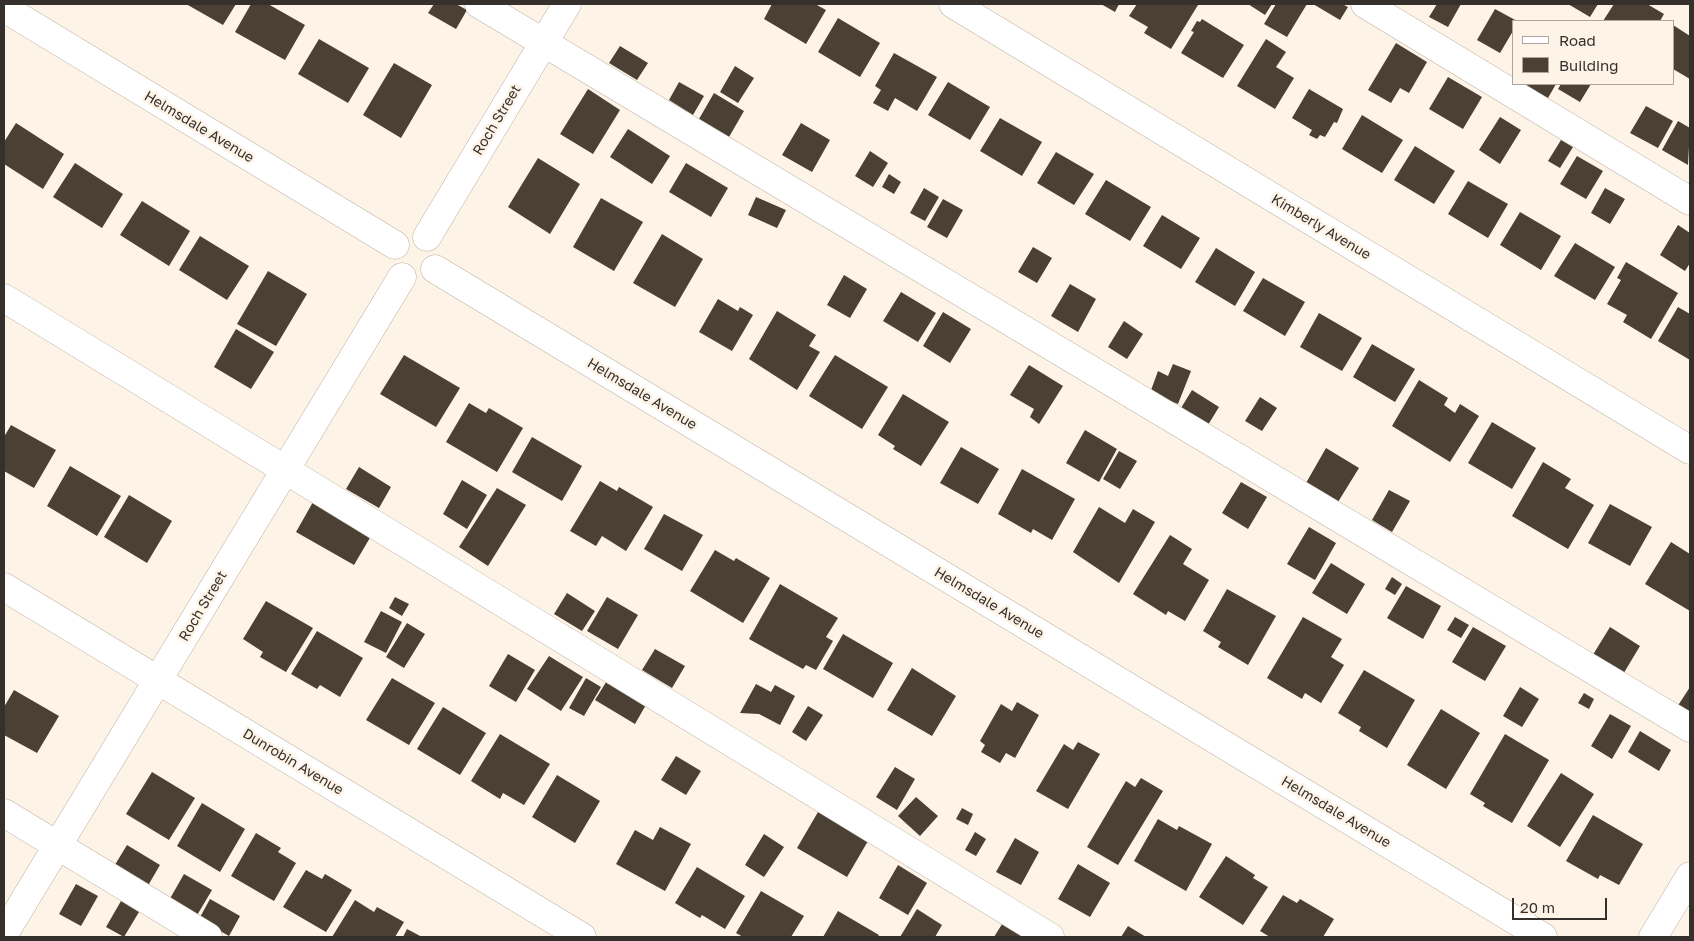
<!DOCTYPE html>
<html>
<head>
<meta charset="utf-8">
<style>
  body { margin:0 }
  #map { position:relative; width:1694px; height:941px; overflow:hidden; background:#fdf3e7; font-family:"Golos Text",sans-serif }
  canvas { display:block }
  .frame { position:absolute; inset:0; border:5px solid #35302b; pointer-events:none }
  .legend { position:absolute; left:1512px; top:20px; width:162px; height:65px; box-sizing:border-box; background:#fdf3e7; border:1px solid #ada59c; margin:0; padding:6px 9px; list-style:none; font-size:15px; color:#35302b }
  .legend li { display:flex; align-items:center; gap:10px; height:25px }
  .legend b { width:25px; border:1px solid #ada59c }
  .scale { position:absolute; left:1512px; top:898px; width:95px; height:22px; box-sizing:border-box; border:2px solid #35302b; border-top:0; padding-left:6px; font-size:15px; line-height:18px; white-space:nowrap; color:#35302b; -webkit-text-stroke:4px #fdf3e7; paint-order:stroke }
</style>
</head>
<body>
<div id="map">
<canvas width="1694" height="941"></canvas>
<div class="frame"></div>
<ul class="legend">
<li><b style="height:6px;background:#fff"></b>Road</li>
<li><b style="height:14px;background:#4a4034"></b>Building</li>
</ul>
<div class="scale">20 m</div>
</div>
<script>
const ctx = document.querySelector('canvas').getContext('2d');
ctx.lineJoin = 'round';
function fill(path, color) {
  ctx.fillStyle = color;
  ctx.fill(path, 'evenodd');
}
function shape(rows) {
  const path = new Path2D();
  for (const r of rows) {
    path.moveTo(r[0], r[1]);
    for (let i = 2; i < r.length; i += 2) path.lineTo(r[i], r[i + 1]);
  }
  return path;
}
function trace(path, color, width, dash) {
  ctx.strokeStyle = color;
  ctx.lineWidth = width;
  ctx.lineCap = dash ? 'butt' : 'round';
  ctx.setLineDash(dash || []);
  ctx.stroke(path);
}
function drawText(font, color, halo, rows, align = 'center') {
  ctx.font = font + ' "Golos Text",sans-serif';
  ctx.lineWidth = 5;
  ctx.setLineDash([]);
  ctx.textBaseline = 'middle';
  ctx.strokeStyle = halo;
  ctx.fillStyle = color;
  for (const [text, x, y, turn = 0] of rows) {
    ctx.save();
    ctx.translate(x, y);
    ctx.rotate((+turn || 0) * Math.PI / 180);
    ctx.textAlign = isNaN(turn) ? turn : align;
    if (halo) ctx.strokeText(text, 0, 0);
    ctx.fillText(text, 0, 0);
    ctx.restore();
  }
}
const building = shape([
  [186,4,236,4,223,25],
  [251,4,268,4,305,25,285,60,235,32],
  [434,4,456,4,467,10,456,29,428,13],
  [772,4,815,4,826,10,806,44,764,19],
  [1101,4,1119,4,1115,12],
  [1137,4,1195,4,1198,5,1171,49,1144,33,1148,27,1129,16],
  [1248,4,1272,4,1265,15],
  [1276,4,1307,4,1287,37,1264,24],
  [1313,4,1342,4,1348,7,1340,20],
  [1437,4,1461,4,1448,27,1429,17],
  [1568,4,1598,4,1590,17],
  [1614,4,1647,4,1664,14,1660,21,1603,21],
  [1495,9,1517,21,1513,21,1513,31,1500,53,1477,40],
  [838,18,880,43,860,77,818,52],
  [1202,19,1244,45,1223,78,1181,53,1194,32,1191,31,1197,21,1200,22],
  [1673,25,1690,36,1690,79,1673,69],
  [319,39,369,68,348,103,298,74],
  [1266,39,1286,52,1276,67,1294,78,1275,109,1237,86],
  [1396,43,1427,62,1409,93,1400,88,1391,103,1368,90],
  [620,46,648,63,637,80,609,63],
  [894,53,937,77,917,111,895,98,888,111,873,103,881,90,875,86],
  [394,63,432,85,401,138,363,115],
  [735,66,754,78,738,103,720,92],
  [1448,77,1482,97,1463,129,1429,109],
  [679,82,704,96,693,115,669,100],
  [948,82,990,107,970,140,928,115],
  [1522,84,1556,84,1548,98],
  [1561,84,1591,84,1580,102,1558,89],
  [588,89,620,110,593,154,560,134],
  [1309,89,1343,109,1337,123,1334,122,1325,137,1320,135,1317,139,1309,135,1312,130,1292,118],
  [714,93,744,111,729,137,699,119],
  [1646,106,1673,121,1658,148,1630,133],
  [1362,115,1403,140,1382,173,1342,149],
  [1500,117,1521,130,1500,164,1479,150],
  [1000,118,1042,142,1022,176,980,151],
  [1678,121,1690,128,1688,165,1662,150],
  [16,123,64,154,43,189,4,164,4,142],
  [801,123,830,140,812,172,782,155],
  [628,129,670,156,652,184,610,157],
  [1561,140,1573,147,1560,168,1548,161],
  [1415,146,1455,171,1434,204,1394,180],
  [870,151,888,163,873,187,855,176],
  [1056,152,1094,174,1074,205,1037,183],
  [1577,156,1603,171,1586,199,1560,184],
  [538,158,580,184,550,234,508,207],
  [75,163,123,194,102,228,53,197],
  [686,163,728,188,711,217,669,192],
  [889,174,901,182,894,194,882,187],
  [1106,180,1151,207,1130,241,1085,214],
  [1468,181,1508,204,1488,238,1448,214],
  [924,188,939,197,925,221,910,213],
  [1605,188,1625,199,1610,224,1591,213],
  [756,197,786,210,777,228,748,215],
  [601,198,643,222,614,271,573,247],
  [943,199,963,210,947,238,927,227],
  [142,201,190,231,169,266,120,235],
  [1520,212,1561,236,1541,270,1500,245],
  [1162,215,1200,238,1181,269,1143,246],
  [1678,225,1690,233,1690,263,1685,271,1660,255],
  [662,234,703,259,675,307,633,283],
  [200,236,249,266,227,300,179,270],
  [1575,243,1615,267,1595,300,1554,276],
  [1033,247,1052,258,1037,283,1018,272],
  [1216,248,1255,272,1235,306,1195,282],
  [1626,262,1678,293,1651,339,1623,322,1627,315,1607,304,1621,280,1617,278],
  [268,271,307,294,276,346,237,324],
  [844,275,867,289,850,318,827,305],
  [1263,278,1305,302,1285,336,1243,311],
  [1070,284,1096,299,1078,332,1051,316],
  [901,292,936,313,918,342,883,321],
  [718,299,738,311,740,307,753,315,732,351,699,332],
  [1678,307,1690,314,1690,360,1658,341],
  [777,311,816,335,809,346,820,352,797,390,749,359],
  [943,312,971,329,950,363,923,346],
  [1319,313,1362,338,1342,371,1300,347],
  [1124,321,1143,334,1127,359,1108,347],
  [236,329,274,352,251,389,214,367],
  [1372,344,1415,369,1395,402,1353,377],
  [404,355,460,388,436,427,380,394],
  [835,355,888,387,862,429,809,396],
  [1173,364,1191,371,1178,404,1150,393,1158,371,1168,376],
  [1029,365,1063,386,1039,424,1030,417,1034,409,1010,395],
  [1419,380,1448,398,1444,405,1455,413,1460,404,1479,416,1450,462,1392,426],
  [1192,390,1219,407,1208,425,1181,408],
  [903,394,949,422,921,466,893,449,895,446,878,435],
  [1260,397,1277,408,1262,431,1245,421],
  [469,403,486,413,489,408,523,428,497,472,446,442],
  [1492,422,1536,448,1512,489,1468,463],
  [11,425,56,450,34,488,4,471,4,437],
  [1085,430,1117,449,1099,482,1066,463],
  [532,437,582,466,562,501,512,472],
  [961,447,999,469,978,504,940,483],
  [1326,448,1359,468,1338,502,1306,483],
  [1119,451,1137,461,1120,489,1103,479],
  [1543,462,1571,479,1565,488,1594,505,1568,549,1512,516],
  [70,466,121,496,97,536,47,506],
  [359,467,391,487,379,508,346,489],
  [1022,469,1075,499,1052,540,1033,529,1031,533,998,514],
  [462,480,487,495,467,529,443,514],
  [600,481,617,491,619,487,653,507,626,551,602,536,596,546,570,531],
  [1241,482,1267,497,1248,529,1222,513],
  [497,488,526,505,488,566,459,547],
  [1389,490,1410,501,1392,532,1372,520],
  [129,495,172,521,147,563,104,537],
  [313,502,371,536,354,565,296,532],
  [1610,504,1652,527,1630,566,1588,543],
  [1099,507,1125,523,1133,509,1155,522,1119,583,1073,552],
  [664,514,703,535,682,571,644,549],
  [1309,527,1336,543,1315,580,1287,564],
  [1170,535,1192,549,1183,564,1209,580,1185,621,1168,611,1166,615,1133,594],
  [1671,542,1690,554,1690,611,1645,584],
  [715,550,734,561,736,558,770,578,743,623,690,591],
  [1331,563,1365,584,1347,614,1312,593],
  [1392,577,1402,584,1395,595,1385,589],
  [780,584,838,618,826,637,833,641,816,670,806,665,803,669,749,639],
  [1406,586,1441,606,1423,639,1387,618],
  [1227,589,1276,616,1248,665,1218,647,1221,642,1203,631],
  [567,593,595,611,582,631,554,614],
  [395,597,409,604,402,616,389,608],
  [607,597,638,615,618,649,587,631],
  [266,601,313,628,286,672,260,657,263,652,243,639],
  [381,611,402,622,386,653,364,642],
  [1303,617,1342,639,1331,657,1344,665,1321,703,1305,693,1302,699,1267,678],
  [1455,617,1469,625,1461,638,1447,630],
  [407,623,425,634,404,668,386,657],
  [1473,627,1506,646,1485,681,1452,662],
  [1610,627,1640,646,1622,676,1591,658],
  [317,631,363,658,340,697,320,685,317,689,291,674],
  [843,634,893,663,873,698,823,669],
  [655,649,685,666,672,688,642,670],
  [508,654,535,670,516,702,489,686],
  [549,656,583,677,561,711,527,689],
  [912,668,956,696,932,736,887,710],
  [1364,670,1415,700,1387,748,1359,731,1361,727,1338,713],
  [392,678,435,703,409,745,366,720],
  [586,678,601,687,584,716,569,708],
  [608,679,647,703,635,724,595,700],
  [756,684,771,692,775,685,795,696,780,725,759,714,740,713],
  [1520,687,1539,699,1522,727,1503,716],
  [1690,687,1690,715,1677,707],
  [14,690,59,716,37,753,4,735,4,707],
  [1584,693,1594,699,1589,709,1578,703],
  [1017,702,1039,715,1015,758,1006,753,1000,763,981,752,985,745,980,741,1001,704,1012,711],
  [808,706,823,715,806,741,792,732],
  [443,707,486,733,460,775,417,749],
  [1441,709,1480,733,1446,789,1407,765],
  [1610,714,1631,726,1612,759,1591,746],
  [1640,731,1671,750,1659,771,1628,752],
  [500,734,550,764,524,805,503,793,500,799,471,781],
  [1505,734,1549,760,1512,823,1483,806,1485,803,1470,794],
  [1078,742,1100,754,1068,809,1036,791,1064,744,1073,750],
  [676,756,701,771,686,795,661,780],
  [895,767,915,779,897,810,876,797],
  [152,772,195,798,169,840,126,814],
  [1561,773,1594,794,1560,847,1527,826],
  [557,775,600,801,575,843,532,817],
  [1141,778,1163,791,1118,865,1087,847,1126,781,1135,787],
  [916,797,938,816,920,836,898,816],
  [202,803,245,829,220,872,177,846],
  [962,808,973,814,968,825,956,819],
  [818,812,868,841,847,877,797,848],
  [1593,815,1643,844,1619,885,1600,875,1598,879,1566,861],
  [1158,819,1177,830,1179,826,1212,844,1186,891,1134,861],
  [660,827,691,844,665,891,616,864,635,830,653,840],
  [975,832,986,839,976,856,965,850],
  [256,833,281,848,278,852,296,863,274,901,231,876],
  [764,834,784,847,764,877,745,865],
  [1015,838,1039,852,1021,885,996,872],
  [127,845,160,865,146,889,113,868],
  [1226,856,1255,875,1253,878,1268,887,1243,925,1199,897],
  [1078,864,1110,883,1090,917,1058,899],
  [898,865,927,883,908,915,879,898],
  [697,867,745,896,725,929,702,915,700,918,675,903],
  [306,870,322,879,325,874,352,890,326,932,283,907],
  [184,874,212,890,196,917,168,902],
  [76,884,98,896,81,926,59,914],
  [761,891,804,916,791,937,743,937,736,933],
  [1283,895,1297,903,1300,899,1334,919,1323,937,1270,937,1260,931],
  [210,899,240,916,229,936,199,919],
  [355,900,374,912,377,907,404,922,395,937,332,937],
  [121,901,139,912,124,937,106,927],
  [917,909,942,925,935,937,900,937],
  [838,911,879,935,878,937,823,937],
  [1004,921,1032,937,994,937],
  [1128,926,1146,937,1121,937],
  [407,929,422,937,403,937]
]);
const minor = shape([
  [479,4,1690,728],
  [953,4,1690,450],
  [1365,4,1690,201],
  [4,8,395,245],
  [427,237,567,4],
  [435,269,1543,937],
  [4,298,1050,937],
  [4,587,582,937],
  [4,813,208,937],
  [4,934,402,277],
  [1653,937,1690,876]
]);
const streetNames = [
  ["Roch Street",497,120,-59],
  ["Helmsdale Avenue",199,127,31],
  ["Kimberly Avenue",1321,227,31],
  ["Helmsdale Avenue",642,394,31],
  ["Helmsdale Avenue",989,603,31],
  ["Roch Street",203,606,-59],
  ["Dunrobin Avenue",293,762,31],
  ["Helmsdale Avenue",1336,812,31]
];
fill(building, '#4a4034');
trace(minor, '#beb2a4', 29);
trace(minor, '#fff', 28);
drawText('14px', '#35302b', '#fdf3e7', streetNames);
</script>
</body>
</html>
